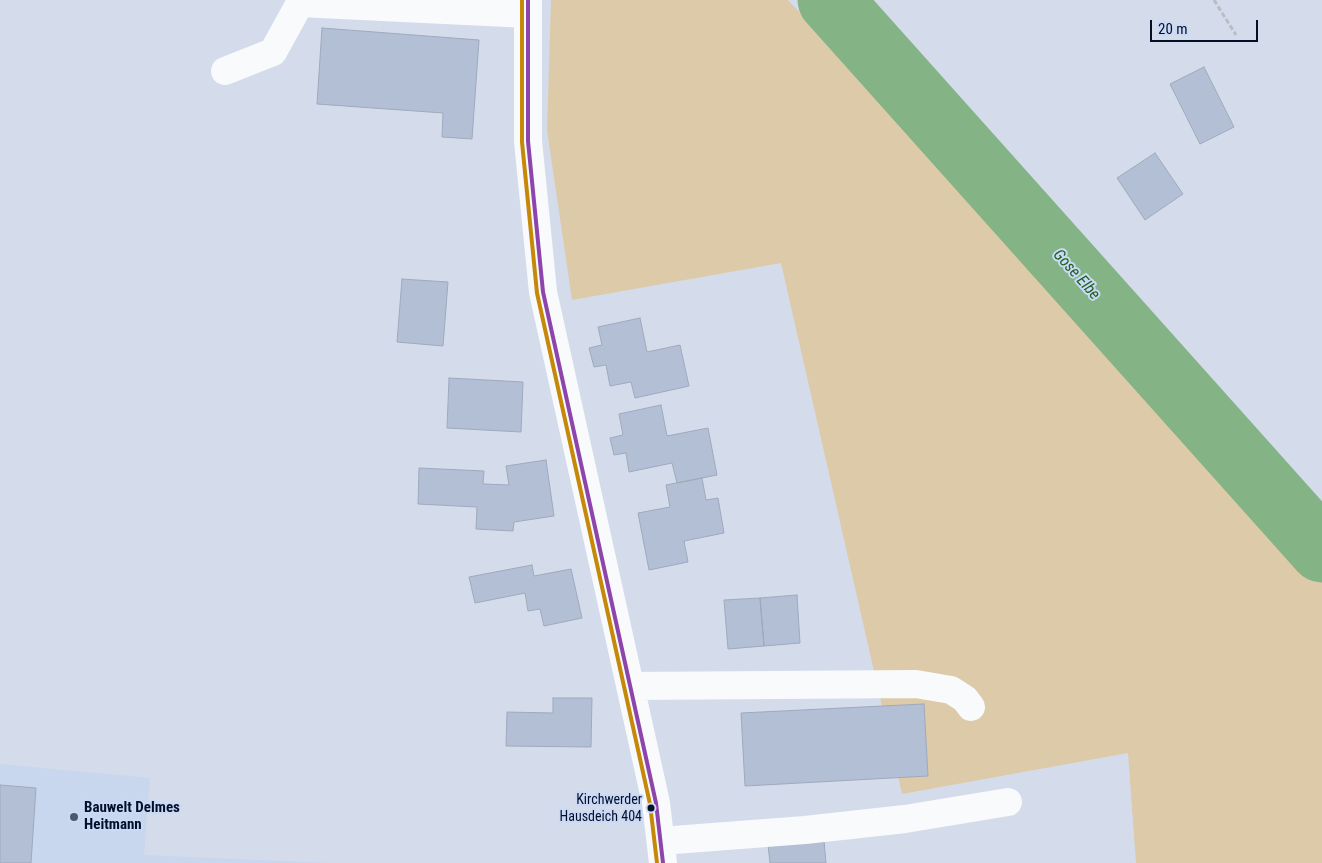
<!DOCTYPE html>
<html>
<head>
<meta charset="utf-8">
<style>
  body { margin:0 }
  #map { position:relative; width:1322px; height:863px; overflow:hidden; background:#d4dcec; font-family:"Roboto Condensed",sans-serif }
  canvas { display:block }
  .scale { position:absolute; left:1150px; top:20px; width:108px; height:22px; box-sizing:border-box; border:2px solid #040f28; border-top:0; padding-left:6px; font-size:15px; line-height:18px; white-space:nowrap; color:#040f28; -webkit-text-stroke:4px #c9d9f6; paint-order:stroke }
</style>
</head>
<body>
<div id="map">
<canvas width="1322" height="863"></canvas>
<div class="scale">20 m</div>
</div>
<script>
const ctx = document.querySelector('canvas').getContext('2d');
ctx.lineJoin = 'round';
function fill(path, color) {
  ctx.fillStyle = color;
  ctx.fill(path, 'evenodd');
}
function shape(rows) {
  const path = new Path2D();
  for (const r of rows) {
    path.moveTo(r[0], r[1]);
    for (let i = 2; i < r.length; i += 2) path.lineTo(r[i], r[i + 1]);
  }
  return path;
}
function trace(path, color, width, dash) {
  ctx.strokeStyle = color;
  ctx.lineWidth = width;
  ctx.lineCap = dash ? 'butt' : 'round';
  ctx.setLineDash(dash || []);
  ctx.stroke(path);
}
function drawText(font, color, halo, rows, align = 'center') {
  ctx.font = font + ' "Roboto Condensed",sans-serif';
  ctx.lineWidth = 4;
  ctx.setLineDash([]);
  ctx.textBaseline = 'middle';
  ctx.strokeStyle = halo;
  ctx.fillStyle = color;
  for (const [text, x, y, turn = 0] of rows) {
    ctx.save();
    ctx.translate(x, y);
    ctx.rotate((+turn || 0) * Math.PI / 180);
    ctx.textAlign = isNaN(turn) ? turn : align;
    if (halo) ctx.strokeText(text, 0, 0);
    ctx.fillText(text, 0, 0);
    ctx.restore();
  }
}
const built = shape([
  [0,764,150,778,144,855,329,863,0,863]
]);
const green = shape([
  [551,0,788,0,1322,563,1322,863,1136,863,1128,753,902,794,781,263,572,300,547,130]
]);
const river = shape([
  [830,0,1322,550]
]);
const building = shape([
  [322,28,479,40,472,139,442,137,443,113,317,104,322,28],
  [1204,67,1234,127,1200,144,1170,84,1204,67],
  [1155,153,1183,194,1145,220,1117,178,1155,153],
  [402,279,448,282,443,346,397,342,402,279],
  [640,318,647,352,680,345,689,386,635,398,631,382,610,386,606,365,594,367,589,348,602,345,598,327,640,318],
  [449,378,523,382,521,432,447,428,449,378],
  [661,405,667,436,708,428,717,475,677,483,672,463,629,472,626,453,614,455,610,438,623,435,619,414,661,405],
  [546,460,554,516,514,522,513,531,476,529,477,507,418,504,419,468,484,471,483,484,509,485,506,466,546,460],
  [702,478,706,500,718,498,724,533,684,541,688,562,649,570,638,513,670,507,666,485,702,478],
  [532,565,534,576,571,569,582,618,544,626,540,609,528,611,525,593,475,603,469,577,532,565],
  [797,595,800,643,764,646,760,598,797,595],
  [760,598,764,646,728,649,724,600,760,598],
  [553,698,592,698,591,747,506,746,507,712,553,713,553,698],
  [924,704,928,776,745,786,741,713,924,704],
  [0,785,36,788,31,863,0,863,0,785],
  [824,841,826,863,770,863,768,845,824,841]
]);
const path = shape([
  [1214,0,1236,35]
]);
const minor = shape([
  [528,0,528,141,543,292,656,803,663,863],
  [225,71,273,52,300,3,528,14],
  [630,686,916,684,951,690,965,699,971,707],
  [661,841,805,830,905,819,1008,802]
]);
const bus1 = shape([
  [528,0,528,141,543,292,656,803,663,863]
]);
const bus2 = shape([
  [522,0,522,142,537,293,650,804,657,863]
]);
const markers = [
  [651,808,4.5,"#040f28"],
  [74,817,5,"#4d576d"]
];
const busNames = [
  ["Kirchwerder",642,800],
  ["Hausdeich 404",642,817]
];
const poiNames = [
  ["Bauwelt Delmes",84,808],
  ["Heitmann",84,825]
];
const waterNames = [
  ["Gose Elbe",1076,275,48]
];
fill(built, '#c8d6ee');
fill(green, '#ddcaa8');
trace(river, '#84b486', 65);
fill(building, '#b3bfd5');
trace(building, '#9fa9bd', 1);
trace(path, '#b9bec5', 3, [5, 2.5]);
trace(minor, '#f9fafc', 28);
trace(bus1, '#8e44ad', 4);
trace(bus2, '#c68808', 4);
for (const [x, y, r, color] of markers) {
  const dot = new Path2D();
  dot.arc(x, y, r, 0, 2 * Math.PI);
  ctx.fillStyle = color;
  ctx.fill(dot);
  trace(dot, '#c9d9f6', 2);
}
drawText('14px', '#040f28', '#c9d9f6', busNames, 'right');
drawText('bold 15px', '#040f28', '#c9d9f6', poiNames, 'left');
drawText('italic 16px', '#1f6119', '#c9d9f6', waterNames);
</script>
</body>
</html>
